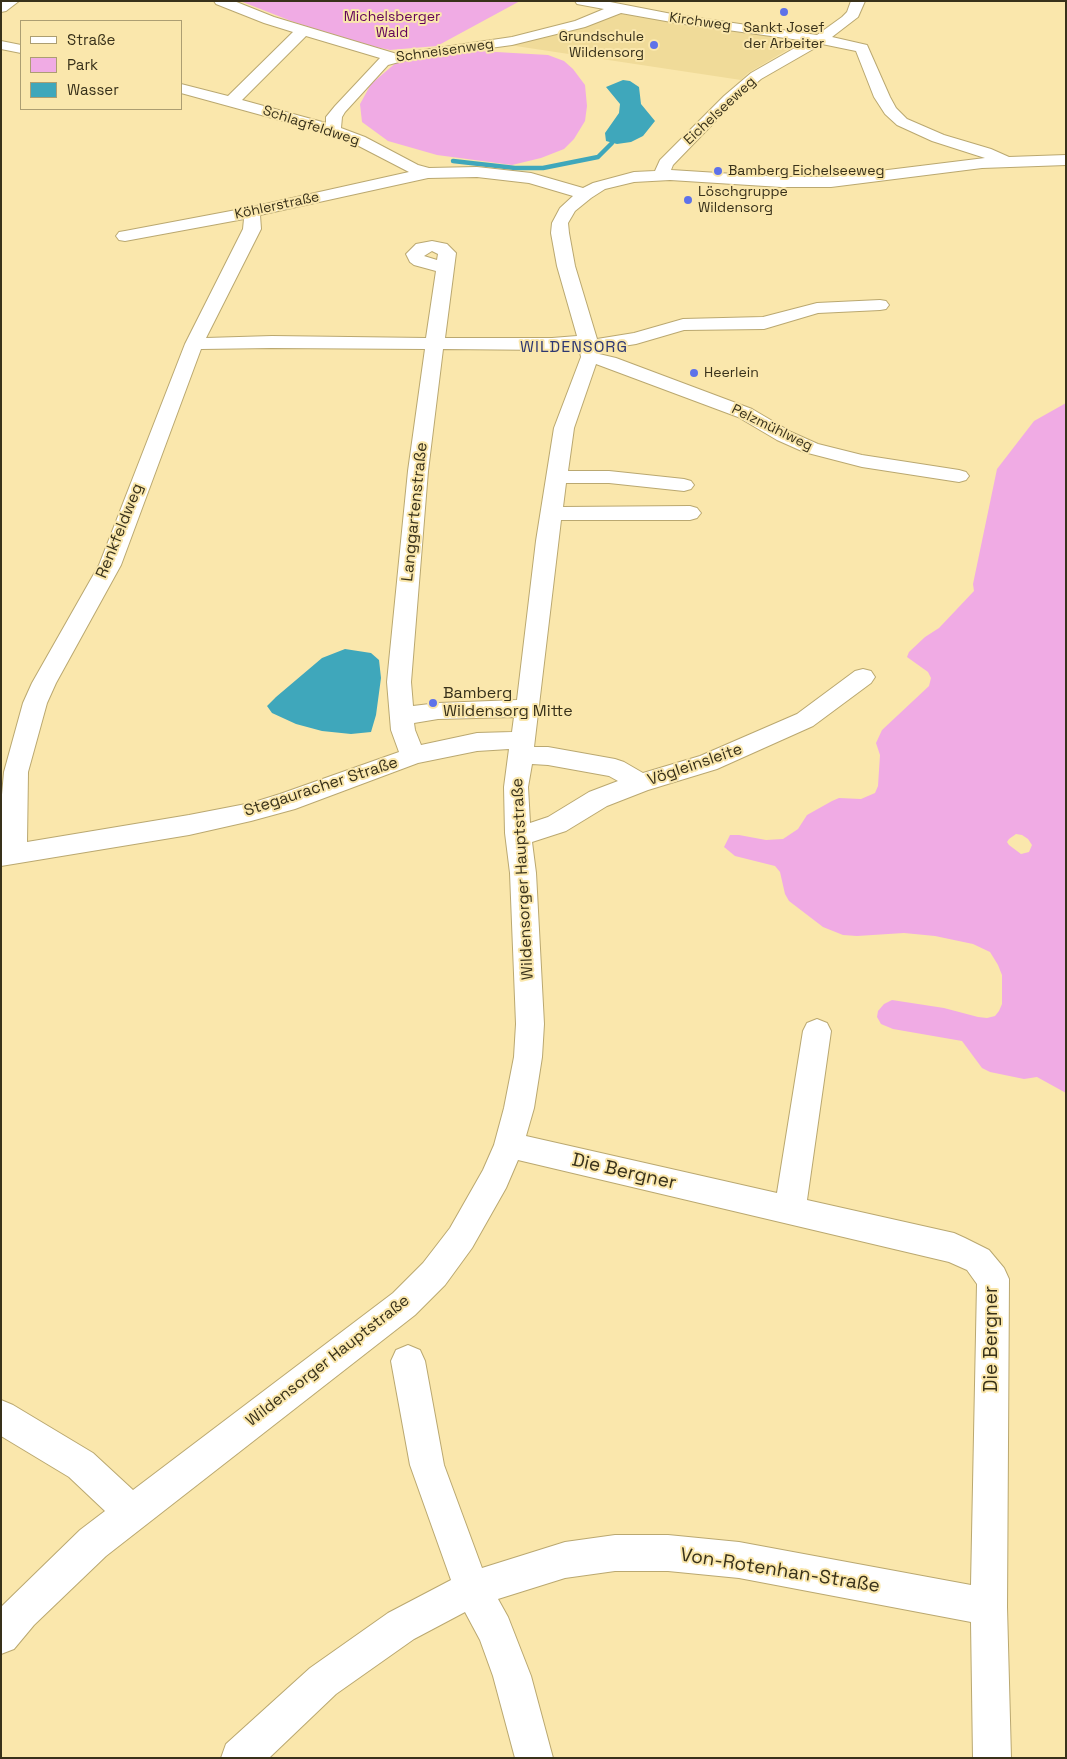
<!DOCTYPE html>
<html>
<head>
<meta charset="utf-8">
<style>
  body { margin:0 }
  #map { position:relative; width:1067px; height:1759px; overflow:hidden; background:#fae7ac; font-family:"Space Grotesk",sans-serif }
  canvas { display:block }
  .frame { position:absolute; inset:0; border:2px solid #38311a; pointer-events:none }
  .legend { position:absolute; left:20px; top:20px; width:162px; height:90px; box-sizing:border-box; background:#fae7ac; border:1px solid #ac9e72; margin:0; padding:6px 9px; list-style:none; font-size:15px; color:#38311a }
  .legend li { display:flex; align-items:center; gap:10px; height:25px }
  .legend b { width:25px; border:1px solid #ac9e72 }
</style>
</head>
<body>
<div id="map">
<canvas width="1067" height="1759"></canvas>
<div class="frame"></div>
<ul class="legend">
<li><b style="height:6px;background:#fff"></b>Straße</li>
<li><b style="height:14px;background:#f0abe4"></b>Park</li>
<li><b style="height:14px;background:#3fa7bb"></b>Wasser</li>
</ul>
</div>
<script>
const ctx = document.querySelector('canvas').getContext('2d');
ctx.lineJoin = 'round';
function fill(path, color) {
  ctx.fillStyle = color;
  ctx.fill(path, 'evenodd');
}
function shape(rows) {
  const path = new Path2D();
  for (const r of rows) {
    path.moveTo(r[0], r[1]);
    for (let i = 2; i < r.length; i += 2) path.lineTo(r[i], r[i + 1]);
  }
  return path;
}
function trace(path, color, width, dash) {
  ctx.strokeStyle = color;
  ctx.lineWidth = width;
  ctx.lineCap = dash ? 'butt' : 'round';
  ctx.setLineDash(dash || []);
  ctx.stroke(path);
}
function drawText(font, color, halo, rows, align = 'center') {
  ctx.font = font + ' "Space Grotesk",sans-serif';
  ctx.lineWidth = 4;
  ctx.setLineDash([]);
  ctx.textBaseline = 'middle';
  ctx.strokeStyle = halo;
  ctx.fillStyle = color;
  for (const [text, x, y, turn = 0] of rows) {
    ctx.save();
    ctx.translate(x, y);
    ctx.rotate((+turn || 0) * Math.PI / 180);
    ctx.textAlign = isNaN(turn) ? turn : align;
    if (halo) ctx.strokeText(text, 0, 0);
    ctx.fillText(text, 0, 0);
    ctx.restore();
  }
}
const built = shape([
  [618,12,793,37,794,46,748,73,741,80,509,45]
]);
const green = shape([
  [240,1,520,1,437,46,390,50,353,42,291,21],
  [479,51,548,55,564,61,573,69,585,85,587,106,585,121,574,139,564,149,541,158,512,165,437,155,388,141,362,122,360,104,371,84,398,61],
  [1066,403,1066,1093,1037,1077,1024,1079,990,1072,982,1068,962,1041,893,1029,881,1024,877,1017,878,1011,884,1004,892,1000,944,1008,978,1017,987,1018,995,1016,999,1011,1002,1004,1002,975,998,965,990,952,973,944,935,936,904,933,857,936,843,935,823,927,789,901,785,894,780,872,775,866,735,856,724,847,730,835,739,835,766,840,783,839,798,829,807,815,832,801,839,798,861,799,875,793,878,786,880,755,876,743,882,730,929,686,931,678,928,672,907,657,909,652,925,637,939,628,974,591,973,584,997,469,1034,421],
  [1016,834,1022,835,1028,839,1032,845,1029,852,1021,854,1009,845,1007,842,1009,839]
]);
const water = shape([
  [623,80,630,81,639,87,641,104,655,121,643,136,631,142,617,144,606,141,605,133,619,113,620,104,606,87],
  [345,649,371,653,379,660,381,678,376,715,371,732,351,734,322,731,296,724,272,713,267,706,276,697,322,658]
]);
const stream = shape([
  [453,161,515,168,543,168,598,157,612,143]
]);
const minor = shape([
  [19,1,6,11,1,12,2,1,19,1],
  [214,1,234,1,274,17,397,54,512,37,575,21,604,9,577,4,575,1,605,1,677,15,817,35,842,17,847,12,851,1,865,1,858,17,832,37,867,45,890,97,896,108,907,119,944,135,991,149,1009,157,1066,155,1066,165,982,168,831,187,781,187,670,180,634,182,605,189,591,198,575,211,568,223,569,233,575,266,597,339,634,333,683,319,763,317,817,303,880,300,886,301,889,305,886,309,880,310,818,313,764,329,684,330,636,344,598,350,599,354,616,358,752,409,791,432,818,444,862,455,959,470,966,472,969,476,966,480,959,482,862,467,804,452,777,440,738,417,596,364,574,428,568,471,609,471,684,479,691,481,694,485,691,489,684,491,609,483,566,483,563,507,690,506,697,508,701,513,697,518,690,520,561,520,534,747,548,747,615,759,624,762,643,773,700,756,797,714,855,671,863,669,871,671,875,677,871,683,813,726,717,769,648,790,607,806,566,831,532,842,536,873,544,1024,542,1057,534,1108,526,1136,777,1193,803,1031,807,1023,817,1019,827,1023,831,1031,807,1200,954,1233,965,1238,989,1250,1004,1268,1009,1279,1007,1607,1011,1758,973,1758,971,1622,739,1578,668,1571,615,1571,565,1578,498,1599,508,1617,531,1676,553,1758,515,1758,493,1676,480,1640,465,1612,414,1639,336,1694,269,1758,221,1758,226,1744,310,1668,388,1613,451,1580,410,1465,391,1361,396,1350,408,1345,420,1350,425,1361,444,1465,482,1568,565,1542,615,1535,668,1535,739,1542,971,1585,977,1284,967,1270,949,1262,518,1160,506,1188,472,1248,445,1285,415,1315,106,1556,34,1625,14,1649,1,1654,1,1607,80,1530,105,1511,69,1477,1,1436,1,1400,13,1405,93,1453,133,1490,393,1293,423,1263,450,1228,483,1170,494,1145,504,1108,514,1057,516,1024,510,873,505,833,504,787,509,749,477,751,418,763,295,809,251,821,189,835,1,866,1,806,4,772,23,703,32,683,99,565,185,344,243,229,244,219,125,241,119,240,116,236,119,232,125,231,252,207,409,172,353,143,327,133,181,93,181,84,228,96,293,32,264,23,216,4,214,1],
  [621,13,677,23,807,41,751,73,724,96,660,160,655,171,634,172,593,183,583,188,531,173,477,167,429,168,418,165,365,137,341,128,342,117,345,112,388,65,410,59,512,45,585,27,621,13],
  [306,36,380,58,335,106,326,117,326,123,242,100,306,36],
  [822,44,856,51,874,97,885,114,897,125,932,141,985,158,831,177,781,177,671,170,673,165,734,102,761,79,822,44],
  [477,177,529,183,573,196,560,208,552,223,551,233,557,266,577,336,552,338,445,338,456,253,447,244,432,241,416,244,406,254,410,262,414,265,436,271,426,338,272,336,206,338,261,229,260,215,428,178,477,177],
  [432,251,438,254,437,260,424,256,432,251],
  [579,347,581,357,554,428,536,541,517,700,438,703,413,706,411,682,428,471,443,349,552,350,579,347],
  [272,348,425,349,408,471,387,682,391,730,399,752,280,794,251,803,189,815,27,842,28,772,47,703,56,683,121,565,201,349,272,348],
  [514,717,512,732,477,733,421,745,415,730,414,723,438,719,514,717],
  [532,764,548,765,609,776,618,781,589,792,548,817,530,823,528,787,532,764],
  [1,41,21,45,21,53,1,49,1,41]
]);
const markers = [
  [784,12,5,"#5e72e9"],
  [654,45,5,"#5e72e9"],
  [718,171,5,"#5e72e9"],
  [688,200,5,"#5e72e9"],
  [694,373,5,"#5e72e9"],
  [433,703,5,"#5e72e9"]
];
const farParknames = [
  ["Michelsberger",392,17],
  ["Wald",392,33]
];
const farStreetnames = [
  ["Kirchweg",700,22,8],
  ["Schneisenweg",445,51,-8],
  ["Eichelseeweg",720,111,-43],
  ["Schlagfeldweg",311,126,18],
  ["Köhlerstraße",277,206,-12],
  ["Pelzmühlweg",772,428,26]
];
const farPoinames = [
  ["Sankt Josef",784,28,"center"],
  ["der Arbeiter",784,44,"center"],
  ["Grundschule",644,37,"right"],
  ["Wildensorg",644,53,"right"],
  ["Bamberg Eichelseeweg",728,171],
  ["Löschgruppe",698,192],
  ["Wildensorg",698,208],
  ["Heerlein",704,373]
];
const farQuarternames = [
  ["WILDENSORG",574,348]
];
const streetNames = [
  ["Langgartenstraße",415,512,-84],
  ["Renkfeldweg",120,531,-68],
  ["Vögleinsleite",695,765,-19],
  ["Stegauracher Straße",321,787,-18],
  ["Wildensorger Hauptstraße",523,879,-93],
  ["Wildensorger Hauptstraße",328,1361,-38]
];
const poiNames = [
  ["Bamberg",443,694],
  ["Wildensorg Mitte",443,712]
];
const nearStreetnames = [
  ["Die Bergner",624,1172,13],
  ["Die Bergner",992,1339,-90],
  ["Von-Rotenhan-Straße",780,1571,9]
];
fill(built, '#f0db99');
fill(green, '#f0abe4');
fill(water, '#3fa7bb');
trace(stream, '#3fa7bb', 4.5);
trace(minor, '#baa870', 2);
fill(minor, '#fff');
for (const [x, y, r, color] of markers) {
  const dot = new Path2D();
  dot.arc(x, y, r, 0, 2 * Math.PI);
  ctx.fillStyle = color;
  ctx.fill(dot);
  trace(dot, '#fae7ac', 2);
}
drawText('14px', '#62035a', '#fae7ac', farParknames);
drawText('14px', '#38311a', '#fae7ac', farStreetnames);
drawText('14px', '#38311a', '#fae7ac', farPoinames, 'left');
ctx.letterSpacing = '1px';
drawText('16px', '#2d3771', '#fae7ac', farQuarternames);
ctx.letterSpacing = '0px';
drawText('16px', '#38311a', '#fae7ac', streetNames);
drawText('16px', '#38311a', '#fae7ac', poiNames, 'left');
drawText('19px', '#38311a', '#fae7ac', nearStreetnames);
</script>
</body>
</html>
